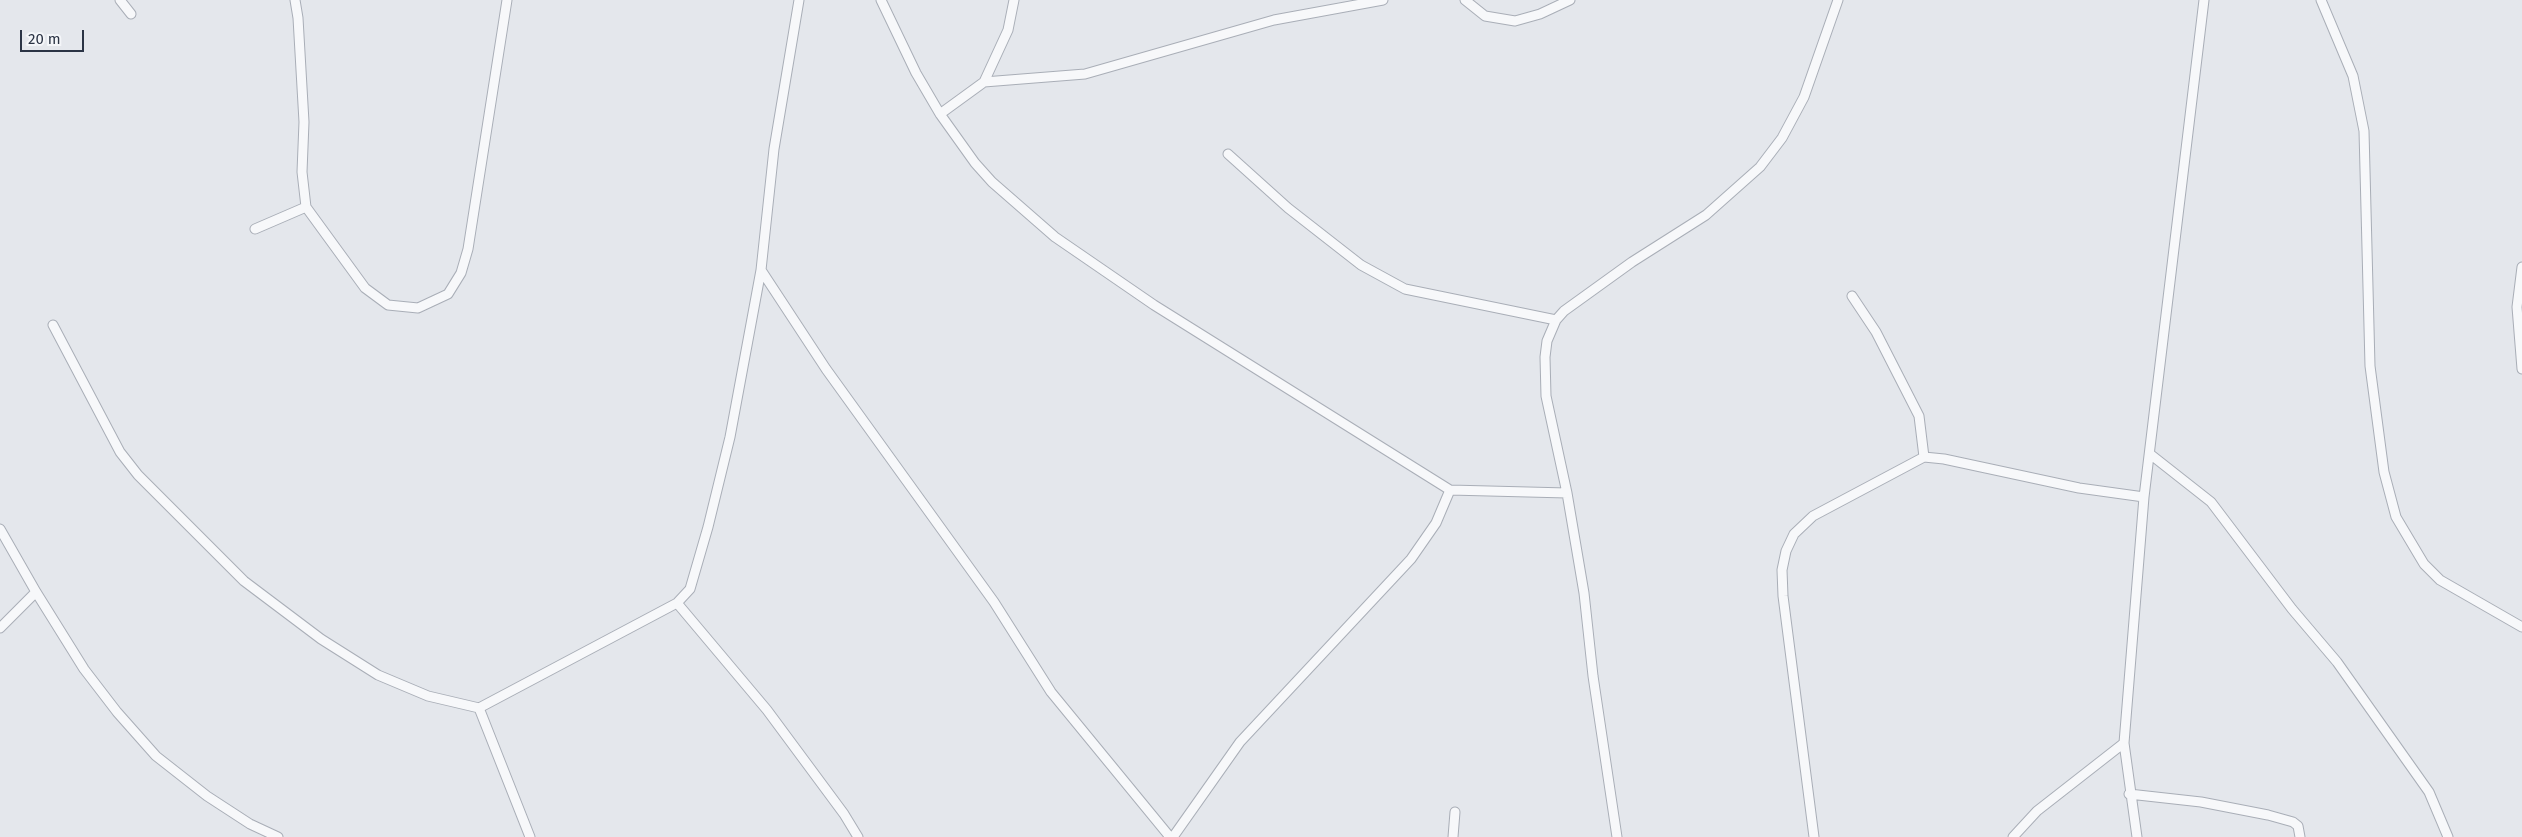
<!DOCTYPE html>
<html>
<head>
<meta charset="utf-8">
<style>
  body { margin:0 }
  #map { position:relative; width:2522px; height:837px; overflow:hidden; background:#e4e7ec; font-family:"Fira Sans",sans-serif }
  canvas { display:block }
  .scale { position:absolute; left:20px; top:30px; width:64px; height:22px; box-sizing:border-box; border:2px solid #2b3445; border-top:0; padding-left:6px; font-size:15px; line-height:18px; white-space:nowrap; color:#2b3445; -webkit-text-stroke:4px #f4f6f9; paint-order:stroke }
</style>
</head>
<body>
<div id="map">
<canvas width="2522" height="837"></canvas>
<div class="scale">20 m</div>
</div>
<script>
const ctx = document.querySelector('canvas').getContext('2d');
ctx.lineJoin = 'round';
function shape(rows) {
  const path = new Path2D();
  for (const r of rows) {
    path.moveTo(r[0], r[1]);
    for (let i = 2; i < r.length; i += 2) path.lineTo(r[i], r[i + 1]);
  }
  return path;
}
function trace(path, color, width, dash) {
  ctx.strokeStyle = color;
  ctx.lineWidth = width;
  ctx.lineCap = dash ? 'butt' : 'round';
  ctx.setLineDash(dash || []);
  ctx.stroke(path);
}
const lane = shape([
  [120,0,131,14],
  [295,0,298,18,304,122,302,172,306,207,365,288,388,305,418,308,448,294,461,273,468,249,507,0],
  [799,0,774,149,761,270,826,369,994,602,1051,692,1170,837],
  [881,0,916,73,940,114,975,163,992,182,1055,237,1154,305,1450,490,1567,493,1546,396,1545,357,1547,341,1556,320,1564,311,1632,262,1706,215,1760,167,1782,138,1804,97,1838,0],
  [1465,0,1485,16,1515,21,1540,14,1570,0],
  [2321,0,2353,76,2364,131,2370,366,2384,472,2396,517,2424,564,2440,580,2522,627],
  [984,82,1085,74,1274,20,1383,0],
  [940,114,984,82,1008,30,1014,0],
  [1228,154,1288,208,1361,265,1405,289,1556,320],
  [255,229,306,207],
  [2522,267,2517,307,2522,369],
  [1852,296,1876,332,1919,416,1924,457],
  [53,325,120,452,138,475,244,581,321,639,378,675,428,696,479,708,677,603,690,589,708,527,730,437,761,270],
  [2150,454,2211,502,2292,609,2337,662,2429,792,2448,837],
  [1567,493,1584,593,1593,676,1617,837],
  [0,529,36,592,84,669,117,712,156,756,207,796,250,824,278,837],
  [677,603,767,710,844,814,858,837],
  [0,628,36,592],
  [479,708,530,837],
  [2129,794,2201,802,2268,815,2293,822,2298,826,2300,837],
  [1173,837,1240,742,1411,559,1436,523,1450,490],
  [1453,837,1455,812],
  [1814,837,1783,596,1782,570,1786,551,1794,534,1813,516,1924,457,1944,459,2079,488,2144,497],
  [2013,837,2037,811,2124,743],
  [2137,837,2124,743,2144,497,2204,0]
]);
trace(lane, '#a9aeb7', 11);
trace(lane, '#f7f8fa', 9);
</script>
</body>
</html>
